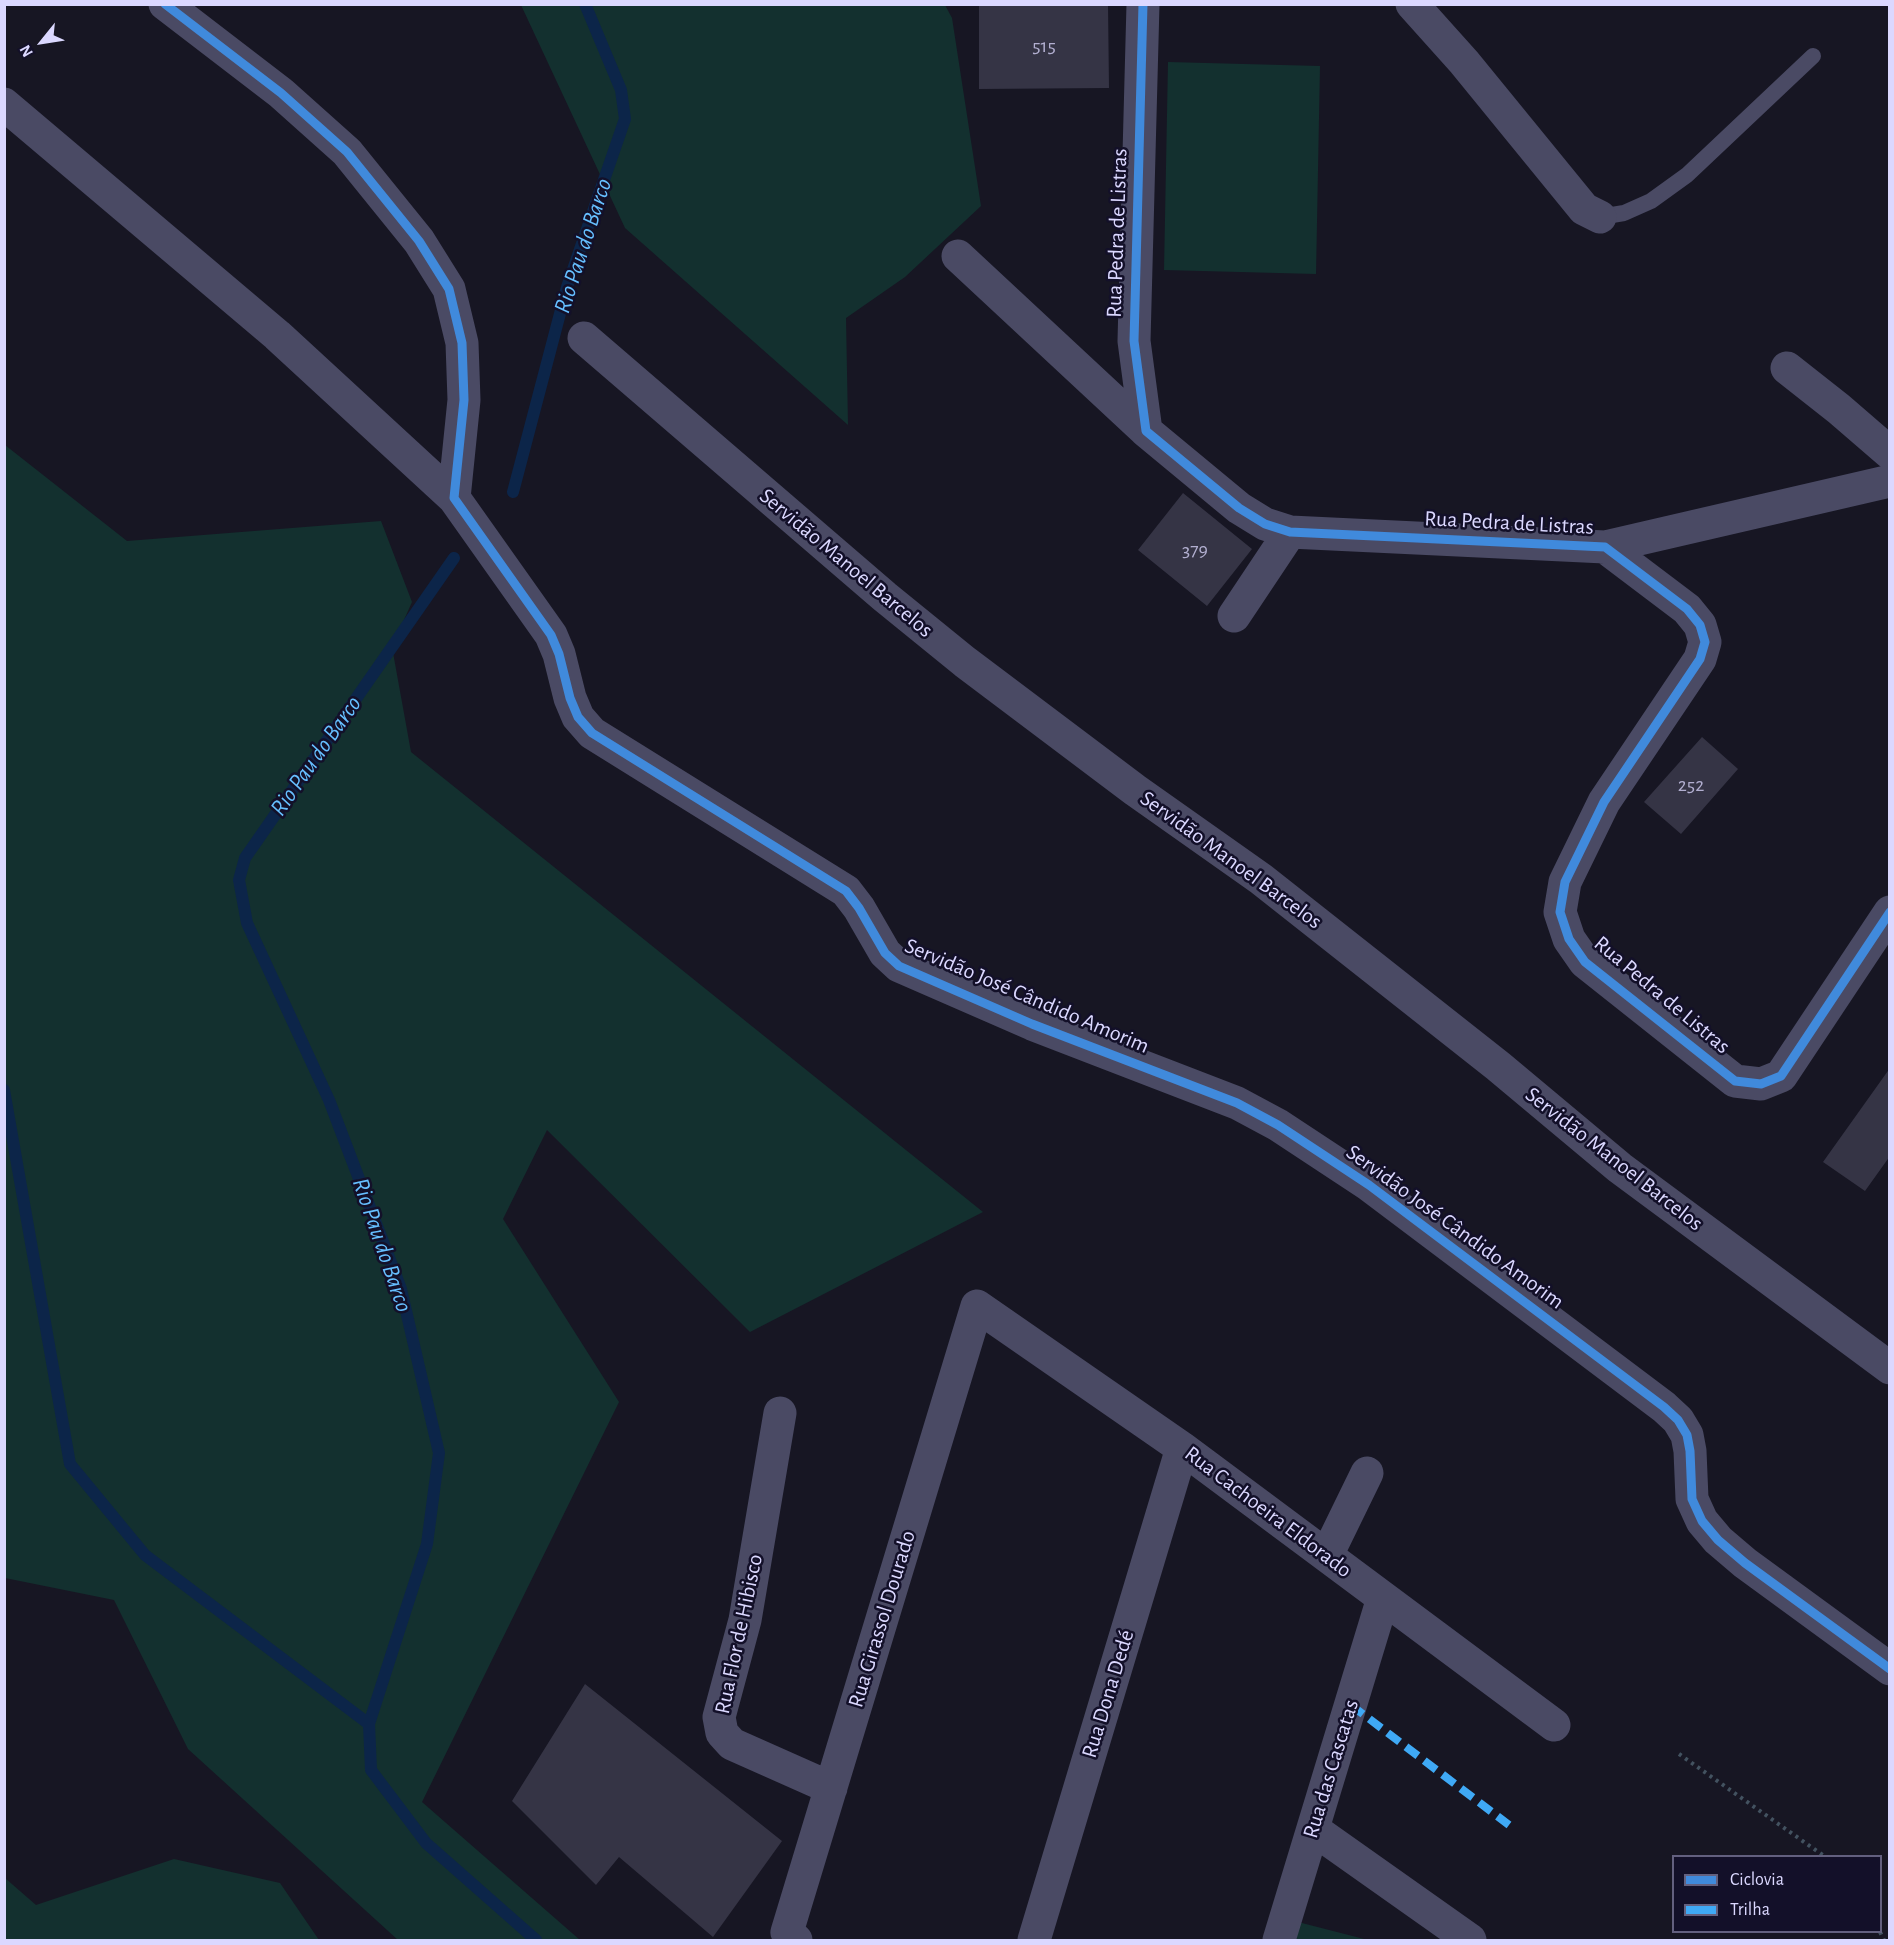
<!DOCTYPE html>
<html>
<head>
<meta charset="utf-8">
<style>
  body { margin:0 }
  #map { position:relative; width:1894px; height:1945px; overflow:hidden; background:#171623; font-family:"Alegreya Sans",sans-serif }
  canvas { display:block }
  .frame { position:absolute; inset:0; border:6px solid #dbd8ff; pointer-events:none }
  .legend { position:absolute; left:1672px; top:1855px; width:210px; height:78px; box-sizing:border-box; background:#131029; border:2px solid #63607f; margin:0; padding:8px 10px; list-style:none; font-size:18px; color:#dbd8ff }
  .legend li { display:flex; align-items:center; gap:12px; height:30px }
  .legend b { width:30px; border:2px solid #63607f }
  .north { position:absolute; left:12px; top:12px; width:60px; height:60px; -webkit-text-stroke:4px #131029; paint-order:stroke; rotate:240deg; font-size:16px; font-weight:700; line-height:24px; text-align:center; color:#dbd8ff }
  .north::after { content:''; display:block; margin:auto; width:21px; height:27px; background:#dbd8ff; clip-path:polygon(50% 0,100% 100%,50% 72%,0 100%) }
</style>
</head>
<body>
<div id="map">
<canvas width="1894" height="1945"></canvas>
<div class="frame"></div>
<ul class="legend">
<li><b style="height:8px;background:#408adc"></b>Ciclovia</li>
<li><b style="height:8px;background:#3fa9f5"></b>Trilha</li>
</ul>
<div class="north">N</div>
</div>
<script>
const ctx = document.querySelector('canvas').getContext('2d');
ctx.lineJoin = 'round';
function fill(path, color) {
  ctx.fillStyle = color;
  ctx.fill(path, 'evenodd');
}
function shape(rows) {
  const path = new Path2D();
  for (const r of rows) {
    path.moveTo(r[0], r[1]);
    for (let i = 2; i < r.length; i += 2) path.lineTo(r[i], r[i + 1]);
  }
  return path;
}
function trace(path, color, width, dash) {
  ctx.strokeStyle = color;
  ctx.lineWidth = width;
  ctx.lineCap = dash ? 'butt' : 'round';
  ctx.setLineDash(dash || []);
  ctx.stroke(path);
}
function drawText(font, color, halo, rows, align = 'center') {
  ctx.font = font + ' "Alegreya Sans",sans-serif';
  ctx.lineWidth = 5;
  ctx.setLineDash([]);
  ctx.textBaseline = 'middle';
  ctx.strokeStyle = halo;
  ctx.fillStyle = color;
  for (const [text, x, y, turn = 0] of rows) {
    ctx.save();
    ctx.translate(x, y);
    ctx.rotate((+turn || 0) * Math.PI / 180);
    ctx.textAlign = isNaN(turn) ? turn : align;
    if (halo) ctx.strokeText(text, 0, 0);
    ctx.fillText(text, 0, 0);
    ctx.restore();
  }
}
const green = shape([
  [521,5,945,5,952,18,981,206,905,277,846,318,848,425,625,228],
  [1168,62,1320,66,1316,274,1164,270],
  [5,445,127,541,381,521,412,602,392,647,411,752,983,1212,750,1332,547,1130,503,1219,619,1402,422,1802,580,1940,398,1940,188,1749,114,1600,5,1578],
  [174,1859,280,1883,319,1940,5,1940,5,1878,36,1905],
  [1298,1922,1368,1940,1293,1940]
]);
const stream = shape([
  [513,492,567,287,625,119,621,90,585,4],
  [454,558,245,858,239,880,247,923,329,1100,401,1289,439,1453,427,1544,369,1724,371,1770,426,1843,536,1940],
  [4,1090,70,1464,145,1555,369,1724]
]);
const building = shape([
  [979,4,1108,4,1109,88,979,89],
  [1183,493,1252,549,1207,606,1138,550],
  [1702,737,1738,769,1681,834,1644,802],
  [1890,1068,1890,1156,1865,1191,1823,1162],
  [585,1684,782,1841,713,1937,619,1857,596,1885,512,1801]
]);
const path = shape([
  [1679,1754,1824,1856],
  [1880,1932,1884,1940]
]);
const lane = shape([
  [1600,217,1624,213,1651,201,1687,175,1813,56]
]);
const street = shape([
  [165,4,281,93,347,152,419,241,449,289,462,343,464,400,454,498,551,635,559,654,570,698,578,717,592,733,846,891,859,908,885,953,899,966,1032,1024,1237,1103,1278,1125,1369,1185,1664,1407,1678,1420,1687,1435,1690,1451,1692,1499,1702,1521,1718,1540,1745,1563,1890,1669],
  [1143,4,1134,341,1146,431,1239,508,1265,524,1290,532,1605,547,1687,609,1700,625,1705,642,1700,659,1604,802,1565,882,1560,912,1569,939,1585,962,1735,1081,1761,1084,1781,1076,1890,912],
  [1412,4,1464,62,1584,209,1600,217],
  [4,104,277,335,454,498],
  [958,256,1146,431],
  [584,338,885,597,965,662,1135,790,1261,879,1498,1066,1620,1168,1890,1368],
  [1787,368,1839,409,1890,453],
  [1605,547,1890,481],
  [1234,616,1290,532],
  [780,1413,745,1620,719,1717,722,1733,732,1744,831,1788],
  [1327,1555,1367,1473],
  [1313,1829,1470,1940],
  [796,1940,787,1932,977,1306,1182,1448,1554,1725],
  [1034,1940,1182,1448],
  [1279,1940,1383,1598]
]);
const quiet = shape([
  [1351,1705,1509,1825]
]);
const cycleway = shape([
  [165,4,281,93,347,152,419,241,449,289,462,343,464,400,454,498,551,635,559,654,570,698,578,717,592,733,846,891,859,908,885,953,899,966,1032,1024,1237,1103,1278,1125,1369,1185,1664,1407,1678,1420,1687,1435,1690,1451,1692,1499,1702,1521,1718,1540,1745,1563,1890,1669],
  [1143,4,1134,341,1146,431,1239,508,1265,524,1290,532,1605,547,1687,609,1700,625,1705,642,1700,659,1604,802,1565,882,1560,912,1569,939,1585,962,1735,1081,1761,1084,1781,1076,1890,912]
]);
const numberNames = [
  ["515",1044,46],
  ["379",1195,550],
  ["252",1691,785]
];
const streetNames = [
  ["Rua Pedra de Listras",1117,233,-88],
  ["Rua Pedra de Listras",1509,523,3],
  ["Servidão Manoel Barcelos",846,563,40],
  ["Servidão Manoel Barcelos",1231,860,36],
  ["Rua Pedra de Listras",1662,995,40],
  ["Servidão José Cândido Amorim",1027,996,23],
  ["Servidão Manoel Barcelos",1614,1159,38],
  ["Servidão José Cândido Amorim",1455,1227,36],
  ["Rua Cachoeira Eldorado",1268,1512,37],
  ["Rua Girassol Dourado",882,1619,-73],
  ["Rua Flor de Hibisco",739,1634,-78],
  ["Rua Dona Dedé",1108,1694,-73],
  ["Rua das Cascatas",1331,1769,-73]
];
const waterNames = [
  ["Rio Pau do Barco",583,246,-72],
  ["Rio Pau do Barco",316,756,-55],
  ["Rio Pau do Barco",382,1245,71]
];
fill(green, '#13302f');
trace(stream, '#0c2549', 12);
fill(building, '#353445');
trace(path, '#435260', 4, [3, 4.5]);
trace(lane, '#4a4a64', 16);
trace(street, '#4a4a64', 33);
trace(quiet, '#3fa9f5', 8, [15, 8]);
trace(cycleway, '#408adc', 9);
drawText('20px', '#b2afd0', null, numberNames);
drawText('22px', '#dbd8ff', '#131029', streetNames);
drawText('italic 24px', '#66bfff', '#131029', waterNames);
</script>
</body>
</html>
